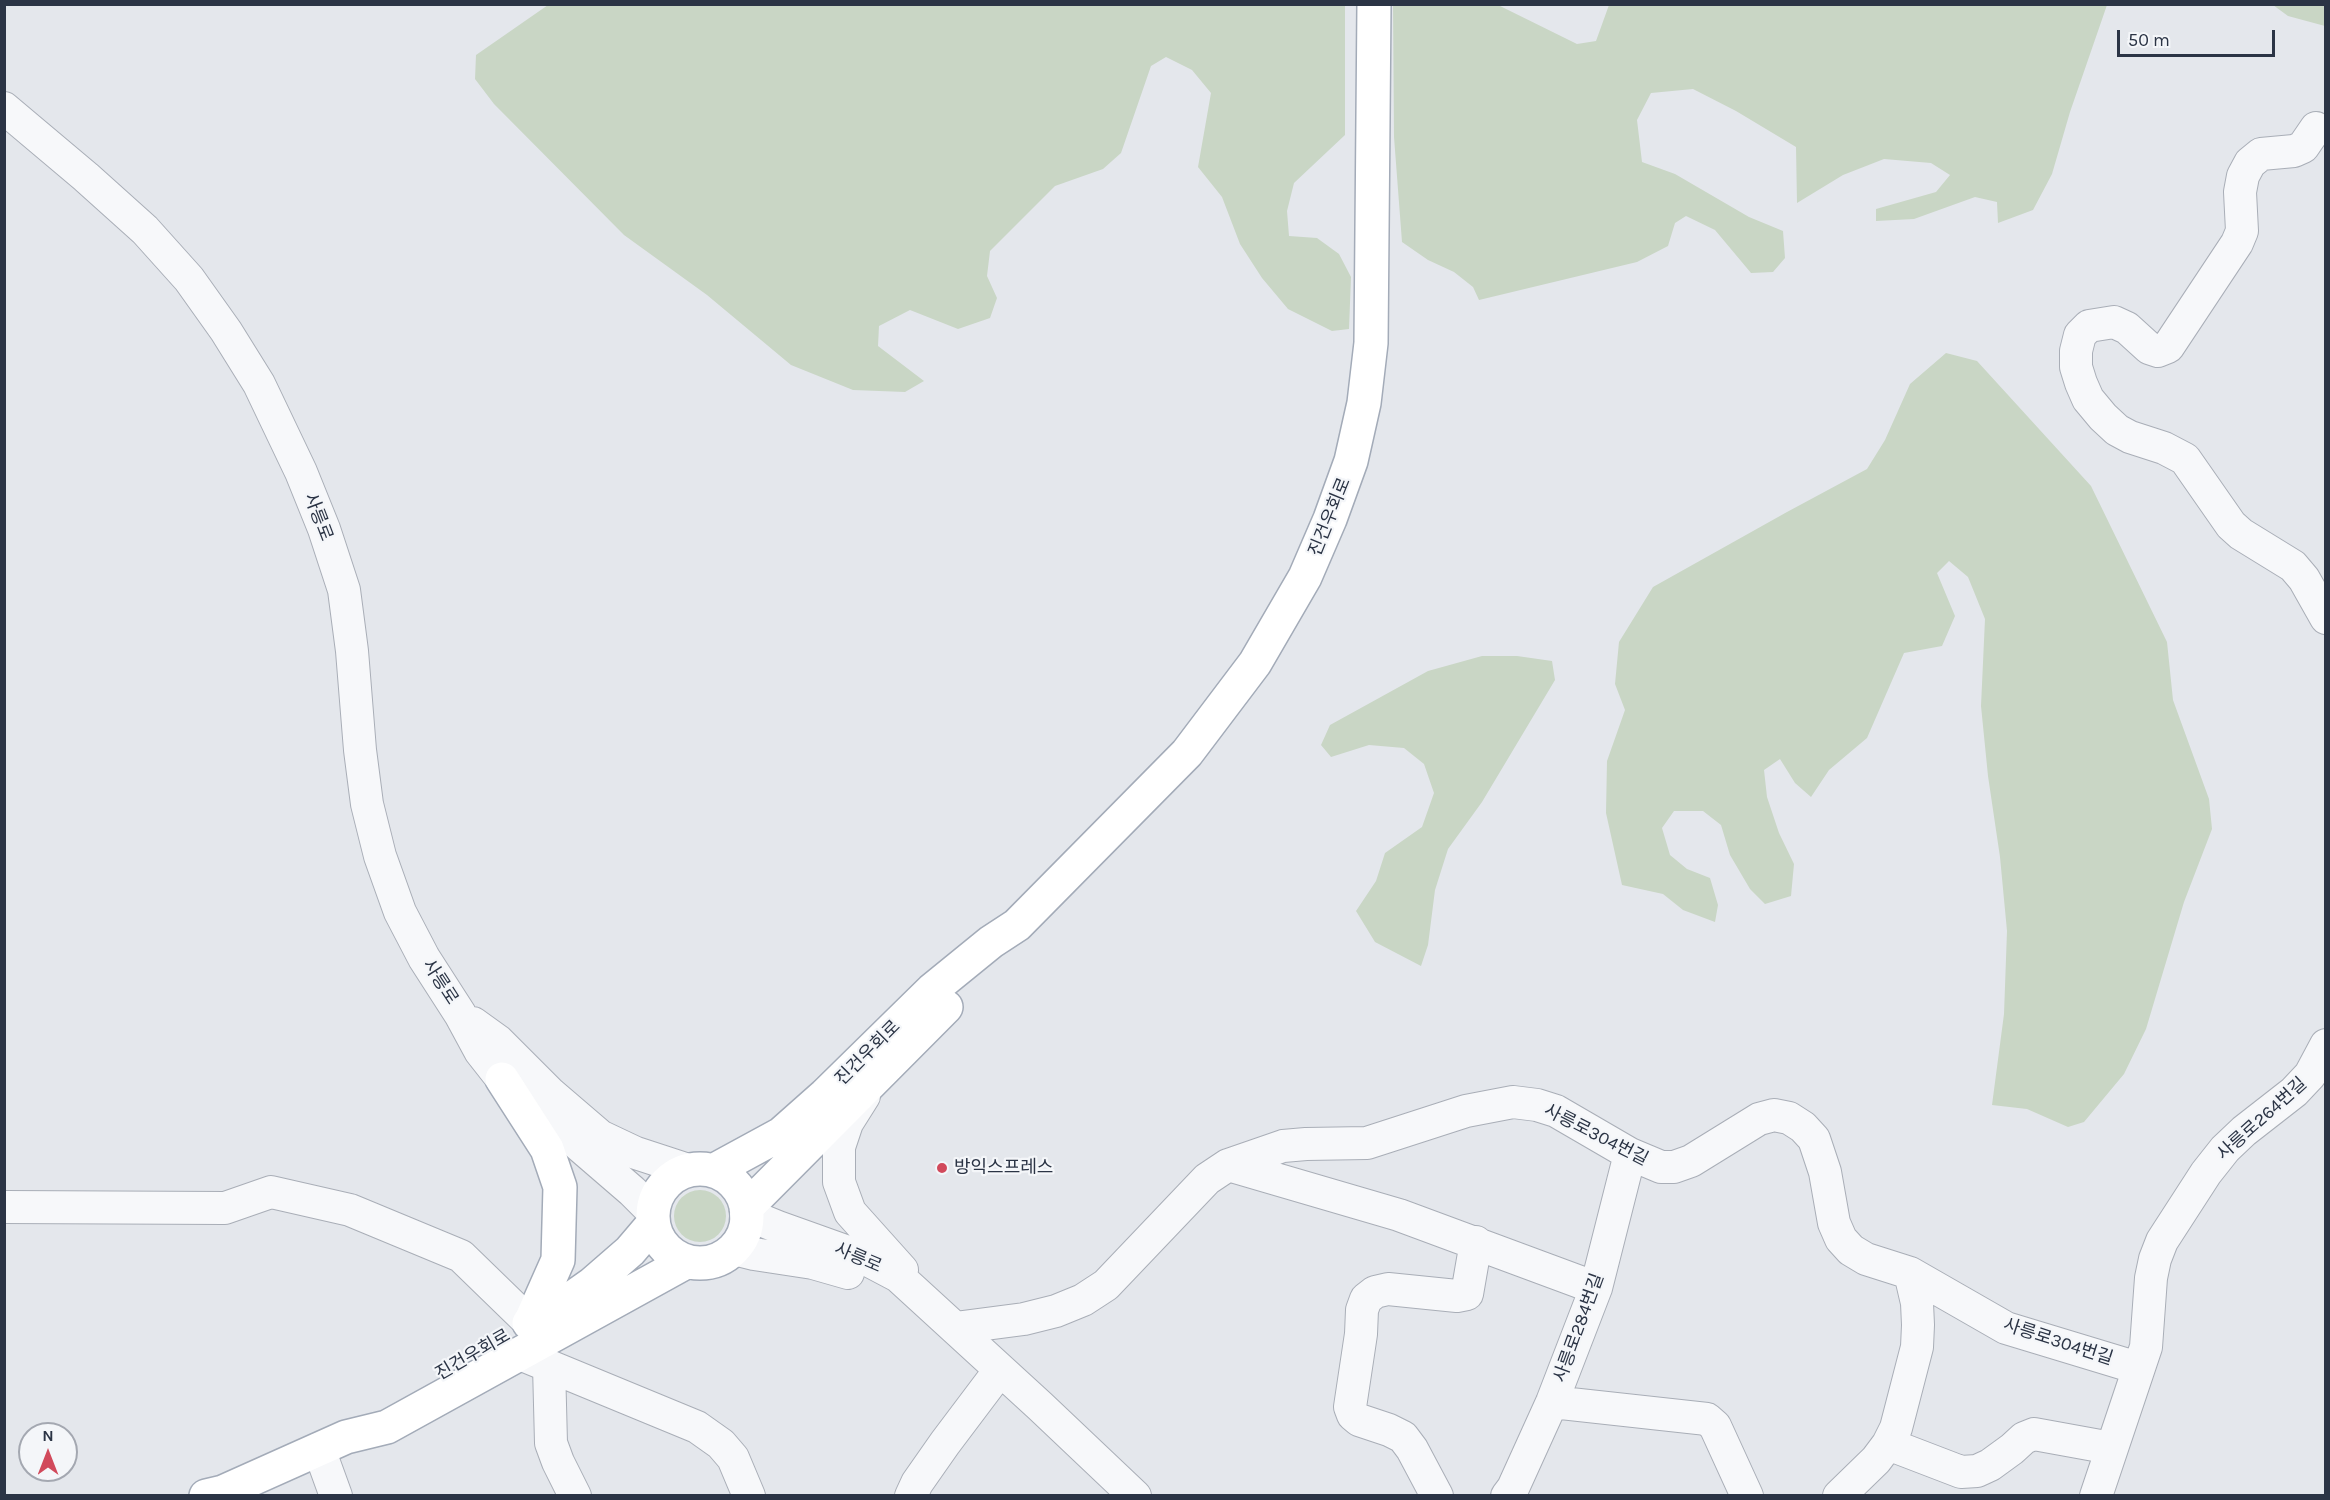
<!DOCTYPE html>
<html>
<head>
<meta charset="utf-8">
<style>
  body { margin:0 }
  #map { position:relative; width:2330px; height:1500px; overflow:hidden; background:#e4e7ec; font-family:Karla,sans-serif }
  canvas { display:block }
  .frame { position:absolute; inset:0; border:6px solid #2b3445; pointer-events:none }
  .north { position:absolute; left:18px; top:1422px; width:60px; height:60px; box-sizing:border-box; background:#f4f6f9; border:2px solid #a4a8b1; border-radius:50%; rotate:0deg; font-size:16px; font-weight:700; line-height:24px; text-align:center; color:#2b3445 }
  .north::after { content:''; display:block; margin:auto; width:21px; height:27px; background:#d1495b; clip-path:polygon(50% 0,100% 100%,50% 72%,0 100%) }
  .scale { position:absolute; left:2117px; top:30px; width:158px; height:27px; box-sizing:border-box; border:3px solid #2b3445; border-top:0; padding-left:8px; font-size:18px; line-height:21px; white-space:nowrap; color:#2b3445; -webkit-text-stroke:4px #f4f6f9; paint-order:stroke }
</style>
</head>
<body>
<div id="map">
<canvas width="2330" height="1500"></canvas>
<div class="frame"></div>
<div class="north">N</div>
<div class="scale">50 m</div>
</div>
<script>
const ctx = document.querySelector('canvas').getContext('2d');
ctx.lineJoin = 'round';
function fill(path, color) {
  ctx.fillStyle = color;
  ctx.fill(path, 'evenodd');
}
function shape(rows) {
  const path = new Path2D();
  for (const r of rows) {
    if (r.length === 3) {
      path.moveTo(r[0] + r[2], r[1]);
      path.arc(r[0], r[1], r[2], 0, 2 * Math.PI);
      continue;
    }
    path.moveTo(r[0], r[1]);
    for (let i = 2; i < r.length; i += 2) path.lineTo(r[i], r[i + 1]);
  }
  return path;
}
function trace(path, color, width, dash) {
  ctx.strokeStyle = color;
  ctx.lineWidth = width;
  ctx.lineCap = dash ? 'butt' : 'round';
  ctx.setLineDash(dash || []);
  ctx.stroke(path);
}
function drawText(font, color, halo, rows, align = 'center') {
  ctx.font = font + ' Karla,"Noto Sans KR",sans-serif';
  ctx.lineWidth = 4.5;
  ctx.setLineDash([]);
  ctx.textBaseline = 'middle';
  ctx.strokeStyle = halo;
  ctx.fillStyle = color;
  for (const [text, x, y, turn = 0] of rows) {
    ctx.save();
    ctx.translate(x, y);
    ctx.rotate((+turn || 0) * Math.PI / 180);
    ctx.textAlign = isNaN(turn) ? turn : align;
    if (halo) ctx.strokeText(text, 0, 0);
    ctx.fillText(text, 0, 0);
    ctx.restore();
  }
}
const green = shape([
  [548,5,1345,5,1345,135,1294,183,1287,211,1289,236,1317,238,1339,254,1351,277,1349,329,1332,331,1288,309,1262,278,1240,244,1222,197,1198,167,1211,93,1192,70,1166,57,1151,66,1121,153,1103,169,1055,186,990,251,987,276,997,298,990,318,958,329,910,310,879,326,878,346,924,381,905,392,853,390,791,365,707,295,624,235,494,104,475,79,476,55],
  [1393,5,1498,5,1577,44,1596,41,1609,5,2107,5,2070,112,2052,174,2033,210,1998,223,1997,202,1975,197,1914,219,1876,221,1876,209,1936,192,1950,175,1931,163,1884,159,1843,175,1797,203,1796,147,1736,111,1693,89,1651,93,1637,120,1642,162,1675,174,1749,217,1783,231,1785,258,1773,272,1751,273,1715,230,1686,216,1675,223,1668,246,1637,262,1479,300,1473,287,1454,272,1428,260,1402,242,1394,137],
  [2273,5,2325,5,2325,26,2288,16],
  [1946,353,1977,361,2091,486,2167,642,2173,700,2209,799,2212,829,2184,902,2146,1029,2124,1074,2084,1122,2068,1127,2027,1109,1992,1105,2004,1014,2007,931,2000,857,1988,776,1981,706,1985,619,1968,577,1949,561,1937,573,1955,616,1942,646,1904,653,1867,738,1829,770,1811,797,1795,783,1780,759,1764,770,1767,797,1779,833,1794,864,1791,896,1765,904,1750,889,1730,855,1721,825,1703,811,1674,811,1662,828,1670,855,1687,869,1710,878,1718,905,1715,922,1683,910,1663,894,1622,885,1606,813,1607,761,1625,710,1615,684,1619,642,1653,587,1787,512,1867,469,1885,440,1910,384],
  [1482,656,1517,656,1552,661,1555,680,1482,802,1448,849,1435,890,1428,945,1421,966,1375,942,1356,911,1376,881,1385,853,1422,827,1434,793,1424,764,1404,748,1369,745,1331,757,1321,745,1330,725,1428,671],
  [700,1216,26]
]);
const minor = shape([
  [4,108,86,177,145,230,189,279,226,331,259,384,301,472,324,529,344,590,352,651,360,750,367,804,380,856,400,912,424,958,460,1014,480,1051,502,1079,632,1191,653,1212],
  [2316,128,2303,147,2294,151,2261,154,2250,163,2243,176,2240,192,2242,231,2237,243,2168,347,2158,351,2149,348,2127,328,2114,322,2089,326,2080,335,2076,351,2076,367,2081,383,2088,399,2103,417,2117,430,2130,437,2164,448,2185,459,2231,525,2241,534,2293,566,2304,579,2326,618],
  [473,1023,498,1041,551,1094,600,1136,636,1153,688,1170],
  [864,1096,847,1123,839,1147,839,1182,850,1212,902,1270],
  [1228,1165,1399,1215,1596,1288],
  [4,1207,225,1208,271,1192,350,1210,461,1256,530,1323],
  [746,1214,778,1227,862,1257,898,1276,1040,1406,1135,1496],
  [734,1249,754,1254,813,1263,848,1273],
  [955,1328,1024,1319,1056,1311,1083,1300,1106,1285,1207,1179,1228,1165,1283,1146,1306,1144,1367,1143,1466,1111,1513,1102,1537,1105,1556,1111,1630,1154,1661,1167,1674,1167,1691,1161,1759,1119,1774,1115,1789,1118,1803,1127,1814,1139,1825,1172,1834,1223,1841,1239,1851,1250,1866,1259,1910,1273,2006,1328,2138,1368],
  [520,1354,697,1427,721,1444,733,1458,749,1496],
  [549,1366,551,1443,558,1462,575,1496],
  [1552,1402,1707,1419,1715,1426,1747,1496],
  [1888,1444,1961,1472,1977,1471,1990,1465,2012,1449,2024,1438,2034,1434,2111,1448],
  [319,1449,336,1496],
  [911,1496,917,1483,945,1443,1000,1370],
  [1437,1496,1412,1449,1403,1437,1389,1430,1359,1420,1353,1415,1350,1407,1361,1334,1362,1310,1366,1299,1375,1292,1388,1289,1457,1296,1467,1294,1476,1242],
  [1507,1496,1513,1488,1552,1402,1596,1288,1630,1154],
  [1839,1496,1876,1460,1888,1444,1896,1428,1917,1347,1918,1325,1917,1303,1910,1273],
  [2096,1496,2146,1347,2151,1278,2155,1259,2162,1241,2206,1173,2225,1149,2244,1131,2294,1092,2310,1075,2326,1045]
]);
const major = shape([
  [502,1079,547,1149,560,1187,558,1260,530,1323],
  [700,1216,47],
  [713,1171,781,1134,825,1095,932,990,991,942,1017,925,1187,753,1255,663,1305,577,1330,519,1351,461,1364,403,1371,343,1374,4],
  [746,1208,946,1007],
  [529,1323,565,1303,592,1284,630,1251,653,1224],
  [206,1496,223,1492,346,1437,387,1427,686,1262]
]);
const markers = [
  [942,1168,6,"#d1495b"]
];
const streetNames = [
  ["사릉로",318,517,69],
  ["진건우회로",1330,517,-68],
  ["사릉로",440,982,57],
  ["진건우회로",868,1053,-45],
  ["사릉로264번길",2262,1119,-42],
  ["사릉로304번길",1596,1135,27],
  ["사릉로",858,1258,23],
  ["사릉로284번길",1579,1328,-70],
  ["사릉로304번길",2058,1342,18],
  ["진건우회로",473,1355,-30]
];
const poiNames = [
  ["방익스프레스",954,1168]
];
fill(green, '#c9d6c5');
trace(minor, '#a9aeb7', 34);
trace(major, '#a3abb8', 36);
trace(minor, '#f7f8fa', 32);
trace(major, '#fff', 33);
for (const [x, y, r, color] of markers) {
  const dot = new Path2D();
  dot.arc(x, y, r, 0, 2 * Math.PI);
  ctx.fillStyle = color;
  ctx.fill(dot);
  trace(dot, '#f4f6f9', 2);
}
drawText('18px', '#2b3445', '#f4f6f9', streetNames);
drawText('18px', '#2b3445', '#f4f6f9', poiNames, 'left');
</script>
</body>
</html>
